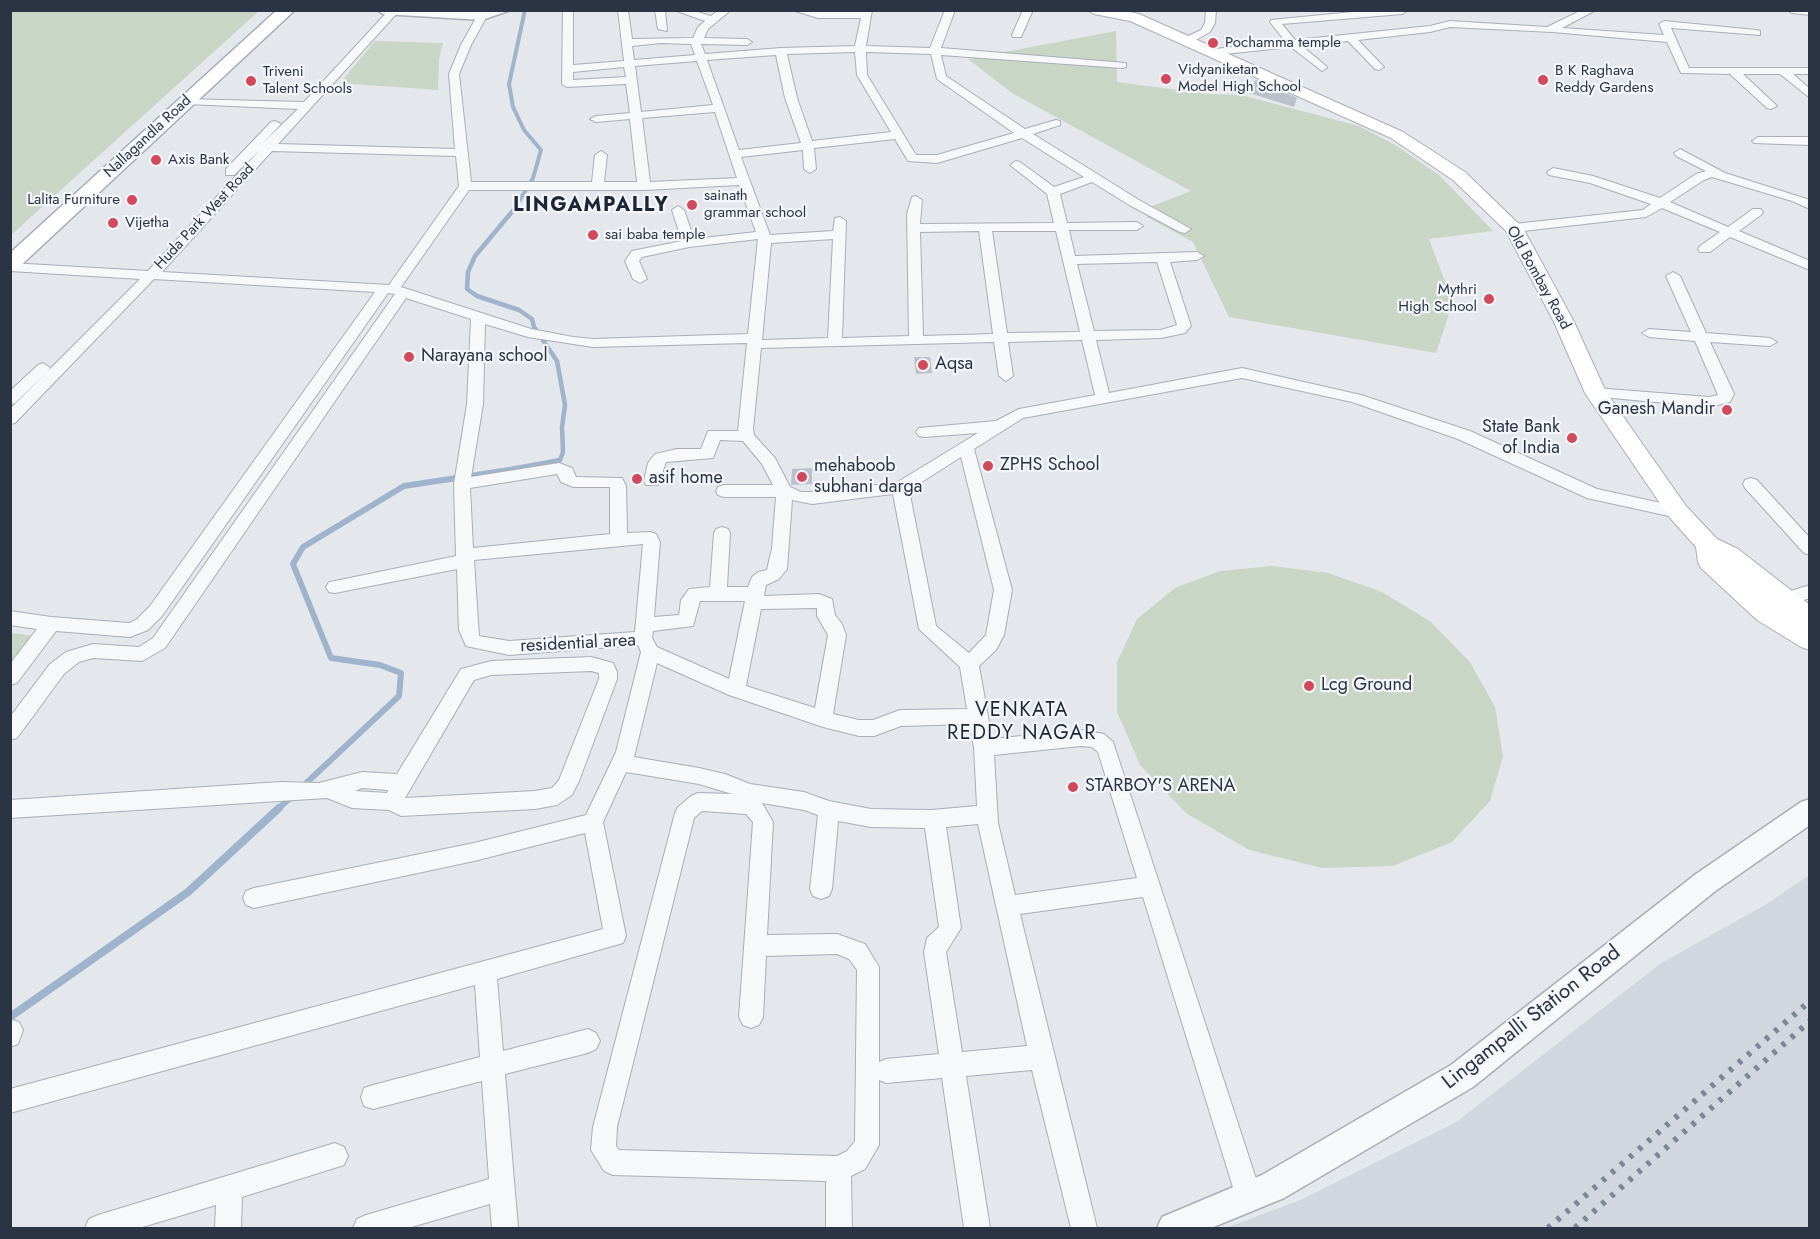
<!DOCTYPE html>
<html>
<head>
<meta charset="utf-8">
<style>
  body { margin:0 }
  #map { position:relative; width:1820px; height:1239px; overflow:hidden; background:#e4e7ec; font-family:Jost,sans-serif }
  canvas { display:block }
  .frame { position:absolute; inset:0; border:12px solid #2b3445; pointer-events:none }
</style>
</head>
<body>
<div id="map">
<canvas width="1820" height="1239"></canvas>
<div class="frame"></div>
</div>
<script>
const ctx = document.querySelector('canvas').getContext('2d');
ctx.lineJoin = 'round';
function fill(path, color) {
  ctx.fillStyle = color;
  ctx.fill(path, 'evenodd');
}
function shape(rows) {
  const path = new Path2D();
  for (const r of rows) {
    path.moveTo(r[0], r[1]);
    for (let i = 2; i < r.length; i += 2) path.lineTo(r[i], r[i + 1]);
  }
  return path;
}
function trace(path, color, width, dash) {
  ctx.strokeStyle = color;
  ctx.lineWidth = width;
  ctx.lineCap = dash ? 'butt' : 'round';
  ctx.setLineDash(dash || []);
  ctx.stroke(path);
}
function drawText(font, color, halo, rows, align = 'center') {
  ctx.font = font + ' Jost,sans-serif';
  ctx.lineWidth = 4.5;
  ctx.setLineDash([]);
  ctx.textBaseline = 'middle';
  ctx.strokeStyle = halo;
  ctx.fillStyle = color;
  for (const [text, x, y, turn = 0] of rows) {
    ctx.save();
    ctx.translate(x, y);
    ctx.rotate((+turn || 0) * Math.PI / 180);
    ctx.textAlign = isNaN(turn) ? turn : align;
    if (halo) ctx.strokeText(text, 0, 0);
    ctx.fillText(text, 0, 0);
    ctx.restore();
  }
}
const built = shape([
  [1809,875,1809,1228,1226,1228,1303,1199,1455,1123,1660,964,1770,902]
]);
const green = shape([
  [11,10,259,10,259,11,11,235],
  [1116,31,1117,82,1208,94,1241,95,1359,126,1395,145,1439,175,1493,231,1429,239,1450,295,1448,317,1436,353,1229,317,1193,242,1147,217,1150,207,1191,191,1012,93,968,59],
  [375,41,443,43,439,59,438,90,340,83],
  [1272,566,1328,573,1382,592,1431,622,1470,662,1495,707,1503,756,1490,801,1452,842,1393,866,1322,868,1249,850,1186,813,1140,765,1117,712,1117,662,1137,619,1175,588,1220,571],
  [11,633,36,636,11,668]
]);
const streamFar3 = shape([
  [515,208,533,178,541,150,524,130,513,107,509,84,525,10]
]);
const streamFar2 = shape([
  [494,472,560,460,563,452,562,427,565,405,557,361,534,327,532,319,519,310,477,296,467,289,468,272,475,256,516,207]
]);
const streamFar1 = shape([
  [301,788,399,696,401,673,380,665,331,658,293,564,303,547,404,486,503,471],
  [277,810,291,797]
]);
const stream = shape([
  [10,1017,188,892,279,808]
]);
const building = shape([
  [1256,80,1297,98,1294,107,1246,92],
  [914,357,930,357,932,373,916,374],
  [812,468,812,484,791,485,792,469]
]);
const minor = shape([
  [389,10,399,11,278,144,455,149,449,74,461,45,477,16,482,13,487,16,471,45,459,74,471,182,592,182,595,155,601,151,607,155,604,182,637,182,630,119,596,122,590,119,596,116,630,113,626,84,567,87,562,84,563,10,573,10,573,65,624,61,618,10,628,10,632,39,693,38,698,27,705,21,674,10,691,10,711,16,719,10,731,10,708,29,704,38,747,39,752,42,747,45,701,44,705,54,781,48,855,46,861,18,818,18,792,10,872,10,866,46,930,48,945,10,955,10,941,48,1126,63,1126,67,1122,68,941,55,946,76,1025,129,1056,120,1060,121,1060,125,1033,134,1139,200,1191,229,1185,233,1180,232,1131,206,1092,182,1060,194,1067,223,1137,222,1143,226,1137,230,1069,230,1075,256,1197,252,1204,256,1197,260,1170,262,1191,326,1185,333,1161,338,1096,340,1109,393,1242,368,1361,395,1470,431,1597,489,1684,508,1686,512,1684,516,1678,518,1587,498,1458,439,1352,402,1242,378,1023,418,974,449,1012,590,1004,635,996,650,979,666,992,739,1081,730,1104,734,1113,742,1262,1197,1258,1206,1249,1210,1240,1206,1236,1197,1143,897,1020,914,1097,1228,1071,1228,1032,1070,966,1076,990,1228,964,1228,942,1078,886,1083,879,1080,879,1145,865,1169,851,1176,852,1228,826,1228,826,1181,613,1175,604,1171,591,1150,593,1127,675,813,678,807,691,796,698,793,732,794,699,784,626,772,603,822,626,936,623,943,497,979,503,1051,588,1029,596,1033,600,1041,596,1049,588,1053,505,1074,518,1228,492,1228,490,1204,408,1228,353,1228,357,1219,366,1215,489,1179,482,1081,373,1109,364,1106,361,1097,364,1088,373,1085,480,1057,475,985,10,1113,10,1089,603,929,585,833,474,861,254,908,246,905,243,898,246,891,254,888,474,843,586,815,616,752,641,652,638,645,509,655,466,646,459,630,457,569,335,593,329,592,326,587,329,582,335,581,456,556,454,484,467,404,471,319,406,298,165,648,142,661,93,658,79,662,64,674,17,738,10,740,10,717,50,664,66,652,93,644,139,647,153,638,395,294,388,293,162,616,148,630,130,637,56,631,17,683,10,685,10,664,37,629,10,625,10,611,51,617,129,623,136,620,150,606,375,292,154,279,15,423,10,424,10,409,140,279,10,271,10,263,148,271,260,150,234,175,226,175,226,169,271,122,275,121,281,124,263,143,298,109,187,104,181,101,183,99,304,102,389,10],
  [661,43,691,44,695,55,634,60,632,46,661,43],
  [855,52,857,75,891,132,812,141,797,98,787,54,855,52],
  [866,52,931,54,937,79,1014,133,937,155,916,155,867,75,866,52],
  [776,55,785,98,801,143,739,150,707,60,776,55],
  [697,61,713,105,641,112,635,66,697,61],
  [624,67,626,77,573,80,573,72,624,67],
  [715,112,737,178,650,182,642,118,715,112],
  [1022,138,1084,177,1054,187,1020,162,1016,161,1010,165,1047,194,1054,223,920,224,922,200,916,196,912,197,907,214,909,336,842,338,846,221,840,217,835,218,833,231,770,235,741,157,803,150,804,169,810,173,816,169,814,148,895,139,908,161,937,163,1022,138],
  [272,151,456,156,459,186,389,285,162,272,272,151],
  [739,185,756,232,694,239,684,210,678,206,672,210,682,241,632,251,625,261,633,279,640,283,647,279,639,261,642,257,689,247,758,239,748,334,593,339,573,337,531,329,401,287,469,190,644,190,739,185],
  [979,231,993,334,923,336,920,232,979,231],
  [992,231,1056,231,1080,332,1007,333,992,231],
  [833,239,828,338,762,340,771,243,833,239],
  [1157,262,1177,325,1161,330,1094,331,1077,264,1157,262],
  [485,324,528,337,593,347,747,343,738,431,708,431,701,449,677,449,655,454,648,463,644,481,646,485,658,485,666,462,713,458,720,440,743,441,762,464,773,485,724,485,718,487,716,491,718,495,724,497,776,497,772,548,767,570,758,572,752,577,748,587,727,587,730,533,728,529,722,527,716,529,714,533,710,587,689,589,681,600,679,615,654,617,660,542,656,534,650,532,627,533,626,486,622,478,576,477,572,468,559,463,471,477,483,404,485,324],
  [1082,340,1095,395,1019,409,996,421,919,428,916,432,919,436,924,437,978,433,896,483,812,492,801,492,790,487,775,458,754,435,753,429,761,348,994,342,999,376,1006,381,1013,376,1008,342,1082,340],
  [961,457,994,590,986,635,969,653,936,626,909,490,961,457],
  [557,474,561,482,573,487,610,487,610,534,473,548,470,488,557,474],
  [893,494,919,629,960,667,967,709,900,710,873,720,859,720,833,714,846,635,842,624,835,615,832,599,819,594,764,596,766,585,779,579,787,569,792,500,812,504,893,494],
  [643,544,635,632,509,641,479,636,474,560,643,544],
  [700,601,745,601,729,679,657,647,652,638,653,631,693,626,700,601],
  [817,608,817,616,828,635,815,708,746,686,761,609,817,608],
  [657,663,729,695,823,727,859,736,874,736,901,726,970,724,974,748,977,806,931,810,871,809,829,801,804,792,750,784,725,774,699,768,634,757,657,663],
  [1081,746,1092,747,1098,752,1137,878,1015,895,998,823,994,755,1081,746],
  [762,803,804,810,818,815,810,889,813,896,821,899,829,896,832,889,838,821,871,827,925,828,939,927,927,938,924,952,939,1054,886,1059,879,1062,879,967,865,944,837,934,767,935,773,822,762,803],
  [702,811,746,814,753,822,739,1017,743,1025,751,1028,759,1025,763,1017,766,956,837,954,849,959,857,970,855,1141,847,1151,837,1156,619,1150,616,1146,617,1127,694,818,702,811],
  [978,824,1027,1046,962,1052,946,952,961,928,946,827,978,824],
  [655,10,665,10,667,31,658,29,655,10],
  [1023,10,1033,10,1021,37,1013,37,1012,35,1023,10],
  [1206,10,1216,10,1215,23,1210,32,1192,42,1184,42,1184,38,1201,30,1205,23,1206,10],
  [1373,10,1407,11,1402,14,1282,24,1295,40,1430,26,1450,21,1547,27,1582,10,1596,10,1562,28,1664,35,1659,24,1664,21,1756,30,1760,31,1760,35,1671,28,1689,68,1810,68,1810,74,1793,74,1810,89,1810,98,1780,74,1743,74,1777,106,1771,109,1767,108,1730,74,1681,73,1667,42,1552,32,1450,27,1430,32,1358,40,1384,67,1379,70,1375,69,1348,41,1302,46,1326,66,1327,68,1322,71,1291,47,1215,55,1210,52,1215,49,1285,41,1270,22,1271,20,1373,10],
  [1787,10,1810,10,1810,15,1792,13,1787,10],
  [1758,137,1810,137,1810,145,1754,143,1752,141,1758,137],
  [1680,149,1725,173,1810,200,1810,209,1792,201,1712,177,1704,180,1670,202,1728,227,1753,209,1761,209,1763,212,1761,215,1739,231,1810,261,1810,270,1730,237,1710,252,1700,252,1698,249,1700,246,1720,232,1662,208,1646,217,1514,232,1508,228,1514,224,1643,210,1651,204,1590,183,1549,175,1547,172,1553,168,1593,176,1660,198,1696,174,1706,171,1676,156,1674,153,1680,149],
  [1673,272,1680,276,1706,333,1770,338,1777,342,1770,346,1710,342,1734,394,1730,402,1709,407,1591,396,1588,393,1591,390,1596,388,1709,397,1718,395,1695,341,1649,337,1642,333,1649,329,1691,332,1666,276,1673,272],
  [43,363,50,368,48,371,15,403,10,405,10,391,38,365,43,363],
  [1751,478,1757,480,1810,538,1810,555,1804,553,1745,488,1743,484,1745,480,1751,478],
  [1810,585,1810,598,1789,605,1782,611,1776,613,1770,611,1767,606,1777,595,1810,585],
  [591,657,613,663,617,672,617,679,579,781,572,795,557,805,535,809,401,816,389,810,352,808,327,798,10,818,10,800,280,782,319,783,362,772,397,774,461,669,491,661,591,657],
  [591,671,599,673,599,679,559,780,552,788,535,791,405,798,474,680,491,675,591,671],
  [362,788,388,790,387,793,355,791,362,788],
  [10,1019,19,1022,23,1030,18,1044,10,1047,10,1019],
  [335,1143,344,1147,348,1156,344,1165,242,1197,241,1228,215,1228,216,1205,139,1228,85,1228,89,1219,98,1215,335,1143]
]);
const tertiary = shape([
  [377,10,468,12,511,10,482,20,383,14,377,10],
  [1810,799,1810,825,1714,892,1473,1087,1284,1198,1211,1228,1157,1228,1162,1217,1262,1175,1451,1065,1696,874,1801,802,1810,799]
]);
const secondary = shape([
  [1087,10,1121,10,1139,14,1403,132,1465,172,1523,228,1574,322,1606,392,1686,506,1717,539,1738,549,1810,605,1810,650,1801,647,1757,620,1701,568,1698,562,1696,547,1670,518,1585,393,1554,322,1506,231,1453,180,1391,138,1130,21,1094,14,1087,10]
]);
const primary = shape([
  [277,10,295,10,17,269,10,271,10,253,277,10]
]);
const rail = shape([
  [1548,1228,1810,1001],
  [1575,1228,1810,1021]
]);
const markers = [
  [1213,43,6,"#d1495b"],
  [1166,79,6,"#d1495b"],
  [1543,80,6,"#d1495b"],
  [251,81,6,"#d1495b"],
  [156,160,6,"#d1495b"],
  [132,200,6,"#d1495b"],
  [692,205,6,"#d1495b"],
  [113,223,6,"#d1495b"],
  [593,235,6,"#d1495b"],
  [1489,299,6,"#d1495b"],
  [409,357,6,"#d1495b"],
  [923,365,6,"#d1495b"],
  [1727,410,6,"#d1495b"],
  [1572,438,6,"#d1495b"],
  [988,466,6,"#d1495b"],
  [802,477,6,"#d1495b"],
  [637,479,6,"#d1495b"],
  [1309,686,6,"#d1495b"],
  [1073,787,6,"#d1495b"]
];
const farPoinames = [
  ["Pochamma temple",1225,43],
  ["Vidyaniketan",1178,70],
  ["Model High School",1178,87],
  ["B K Raghava",1555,71],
  ["Reddy Gardens",1555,88],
  ["Triveni",263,72],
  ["Talent Schools",263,89],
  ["Axis Bank",168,160],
  ["sainath",704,196],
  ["grammar school",704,213],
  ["Lalita Furniture",120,200,"right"],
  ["Vijetha",125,223],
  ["sai baba temple",605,235],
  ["Mythri",1477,290,"right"],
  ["High School",1477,307,"right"]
];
const farStreetnames = [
  ["Nallagandla Road",148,137,-43],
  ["Huda Park West Road",205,217,-47],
  ["Old Bombay Road",1538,278,61]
];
const poiNames = [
  ["Narayana school",421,357],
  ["Aqsa",935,365],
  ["Ganesh Mandir",1715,410,"right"],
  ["State Bank",1560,428,"right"],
  ["of India",1560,449,"right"],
  ["ZPHS School",1000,466],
  ["mehaboob",814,467],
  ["subhani darga",814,488],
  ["asif home",649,479],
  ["Lcg Ground",1321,686],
  ["STARBOY'S ARENA",1085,787]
];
const streetNames = [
  ["residential area",578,644,-3]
];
const farDistrictnames = [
  ["LINGAMPALLY",591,206]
];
const neighbourhoodNames = [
  ["VENKATA",1022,711],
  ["REDDY NAGAR",1022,734]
];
const nearStreetnames = [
  ["Lingampalli Station Road",1532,1018,-38]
];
fill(built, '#d2d6de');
fill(green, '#c9d6c5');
trace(streamFar3, '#9fb4cc', 4);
trace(streamFar2, '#9fb4cc', 4.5);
trace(streamFar1, '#9fb4cc', 6);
trace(stream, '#9fb4cc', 8);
fill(building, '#bbc0ca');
trace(minor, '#a9aeb7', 2);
trace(tertiary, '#a9aeb7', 3);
trace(secondary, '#a9aeb7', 2);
trace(primary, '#a3abb8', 3);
fill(minor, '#f7f8fa');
fill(tertiary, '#f7f8fa');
fill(secondary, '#fff');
fill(primary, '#fff');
trace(rail, '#7d8696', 6, [4, 8]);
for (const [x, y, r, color] of markers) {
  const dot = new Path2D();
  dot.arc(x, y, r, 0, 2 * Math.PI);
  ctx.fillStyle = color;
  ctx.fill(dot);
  trace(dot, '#f4f6f9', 2);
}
drawText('15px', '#2b3445', '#f4f6f9', farPoinames, 'left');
drawText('15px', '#2b3445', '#f4f6f9', farStreetnames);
drawText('18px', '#2b3445', '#f4f6f9', poiNames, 'left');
drawText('18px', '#2b3445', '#f4f6f9', streetNames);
ctx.letterSpacing = '1.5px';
drawText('bold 20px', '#1d2536', '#f4f6f9', farDistrictnames);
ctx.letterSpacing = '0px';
ctx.letterSpacing = '1.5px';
drawText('20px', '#1d2536', '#f4f6f9', neighbourhoodNames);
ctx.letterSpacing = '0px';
drawText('21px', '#2b3445', '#f4f6f9', nearStreetnames);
</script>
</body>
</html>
